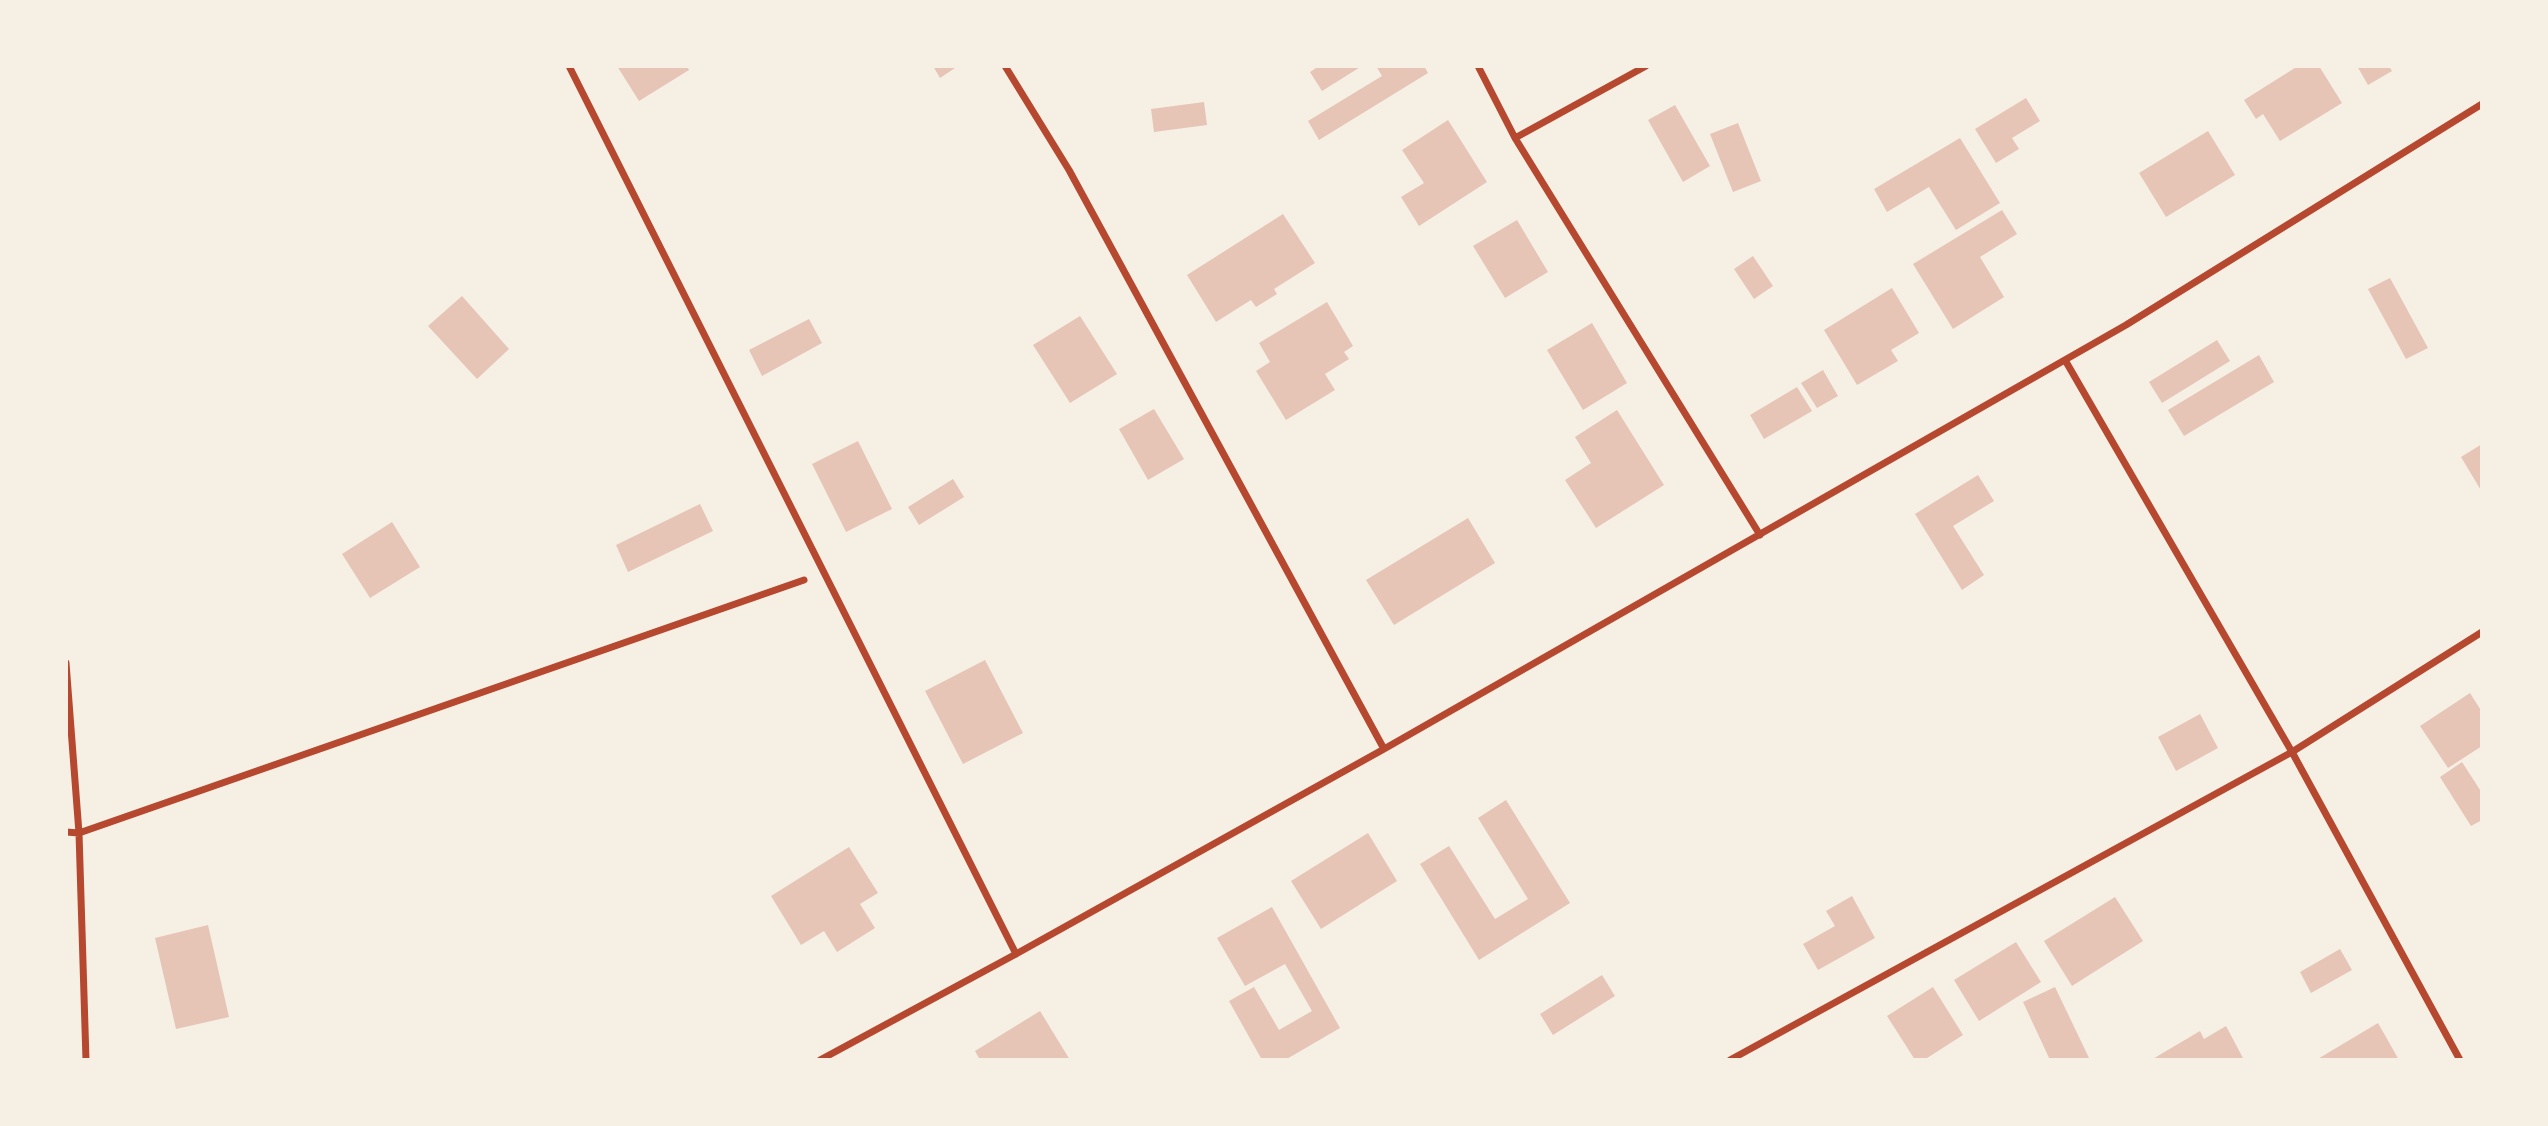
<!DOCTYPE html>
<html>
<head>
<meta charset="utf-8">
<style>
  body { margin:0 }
  #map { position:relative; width:2548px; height:1126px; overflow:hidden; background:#f6efe4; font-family:"Source Sans 3",sans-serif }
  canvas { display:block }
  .frame { position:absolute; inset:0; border:68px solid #f6efe4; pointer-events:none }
</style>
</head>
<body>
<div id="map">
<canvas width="2548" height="1126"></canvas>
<div class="frame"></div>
</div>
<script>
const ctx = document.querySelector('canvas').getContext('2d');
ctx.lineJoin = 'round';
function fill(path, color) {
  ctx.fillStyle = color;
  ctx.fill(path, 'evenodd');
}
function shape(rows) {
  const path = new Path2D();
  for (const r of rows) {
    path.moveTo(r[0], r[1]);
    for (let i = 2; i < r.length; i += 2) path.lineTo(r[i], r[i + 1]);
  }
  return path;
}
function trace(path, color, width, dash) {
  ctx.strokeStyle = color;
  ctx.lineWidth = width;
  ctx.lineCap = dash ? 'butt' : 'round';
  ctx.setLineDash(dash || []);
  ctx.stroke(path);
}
const building = shape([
  [617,66,687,66,689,70,639,101],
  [933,66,958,66,940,78],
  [1319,66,1362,66,1322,91,1310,72],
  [1376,66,1424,66,1428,73,1319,140,1308,121,1382,76],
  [2298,66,2319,66,2342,103,2280,141,2263,114,2256,119,2244,100],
  [2357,66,2389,66,2392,71,2368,85],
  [2026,98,2040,121,2012,138,2019,149,1996,163,1975,129],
  [1204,102,1207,125,1154,132,1151,109],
  [1675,105,1710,166,1683,182,1648,120],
  [1448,120,1487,182,1419,226,1401,197,1424,183,1402,150],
  [1738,123,1761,181,1733,192,1710,134],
  [2208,131,2235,175,2166,217,2139,173],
  [1960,138,2000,203,1956,230,1929,187,1887,212,1874,189],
  [2002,210,2017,234,1980,257,2004,297,1953,329,1913,264],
  [1283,214,1315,263,1274,289,1277,294,1256,307,1251,300,1216,322,1187,275],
  [1517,220,1548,272,1505,298,1473,246],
  [1753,256,1773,286,1754,299,1734,269],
  [2390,278,2428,348,2406,359,2368,289],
  [1892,288,1919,333,1891,350,1898,361,1857,385,1824,330],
  [462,296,509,349,477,379,428,326],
  [1327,302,1353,346,1344,352,1349,359,1325,374,1335,390,1286,420,1256,371,1270,362,1259,343],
  [1080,316,1117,374,1070,403,1033,345],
  [809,319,822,343,762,376,749,350],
  [1592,323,1627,383,1583,410,1547,350],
  [2217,340,2230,361,2162,403,2149,382],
  [2259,355,2274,382,2184,436,2168,410],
  [1823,370,1838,396,1817,408,1801,383],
  [1797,387,1812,411,1764,439,1750,415],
  [1154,409,1184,459,1148,480,1119,429],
  [1617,410,1664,485,1596,528,1565,480,1591,463,1575,437],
  [858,441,892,509,846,532,812,464],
  [2482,444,2482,492,2461,457],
  [1978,475,1994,501,1953,526,1984,575,1962,590,1915,514],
  [953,479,964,497,919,525,908,507],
  [700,504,713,531,628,572,616,545],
  [1468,518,1495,563,1394,625,1366,580],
  [392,522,420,567,370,598,342,554],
  [985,660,1023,733,963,764,925,691],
  [2470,693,2482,712,2482,746,2448,768,2420,726],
  [2200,714,2218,748,2176,771,2158,737],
  [2462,762,2482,793,2482,820,2471,826,2440,777],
  [1506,800,1570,903,1479,960,1420,864,1449,846,1495,919,1528,899,1478,818],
  [1368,833,1397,881,1321,929,1291,881],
  [849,847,878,893,860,904,875,928,837,952,824,931,801,945,771,896],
  [1852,896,1875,938,1818,970,1803,944,1835,926,1826,911],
  [2115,897,2143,941,2072,986,2044,941],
  [1272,907,1340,1028,1285,1060,1262,1060,1229,1001,1254,987,1279,1030,1312,1011,1285,964,1245,986,1217,938],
  [208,925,229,1017,176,1029,155,938],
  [2016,942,2041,982,1979,1021,1954,980],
  [2340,949,2352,970,2311,993,2300,972],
  [1602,975,1615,996,1553,1035,1540,1014],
  [1933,987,1963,1035,1924,1060,1915,1060,1887,1016],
  [2055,987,2090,1060,2050,1060,2023,1002],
  [1040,1011,1070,1060,980,1060,975,1051],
  [2378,1023,2399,1060,2316,1060],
  [2226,1026,2244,1060,2151,1060,2200,1031,2204,1039]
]);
const minor = shape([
  [569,66,1016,954],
  [1005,66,1069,170,1384,749],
  [1478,66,1515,138,1646,66],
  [1515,138,1760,535],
  [2065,360,2292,752,2460,1060],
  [66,663,79,833,86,1060],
  [66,832,79,833,804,580],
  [820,1060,1016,954,1384,749,2126,325,2482,104],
  [1730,1060,2292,752,2482,632]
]);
fill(building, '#e6c5b7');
trace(minor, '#b5482f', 7);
</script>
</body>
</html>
